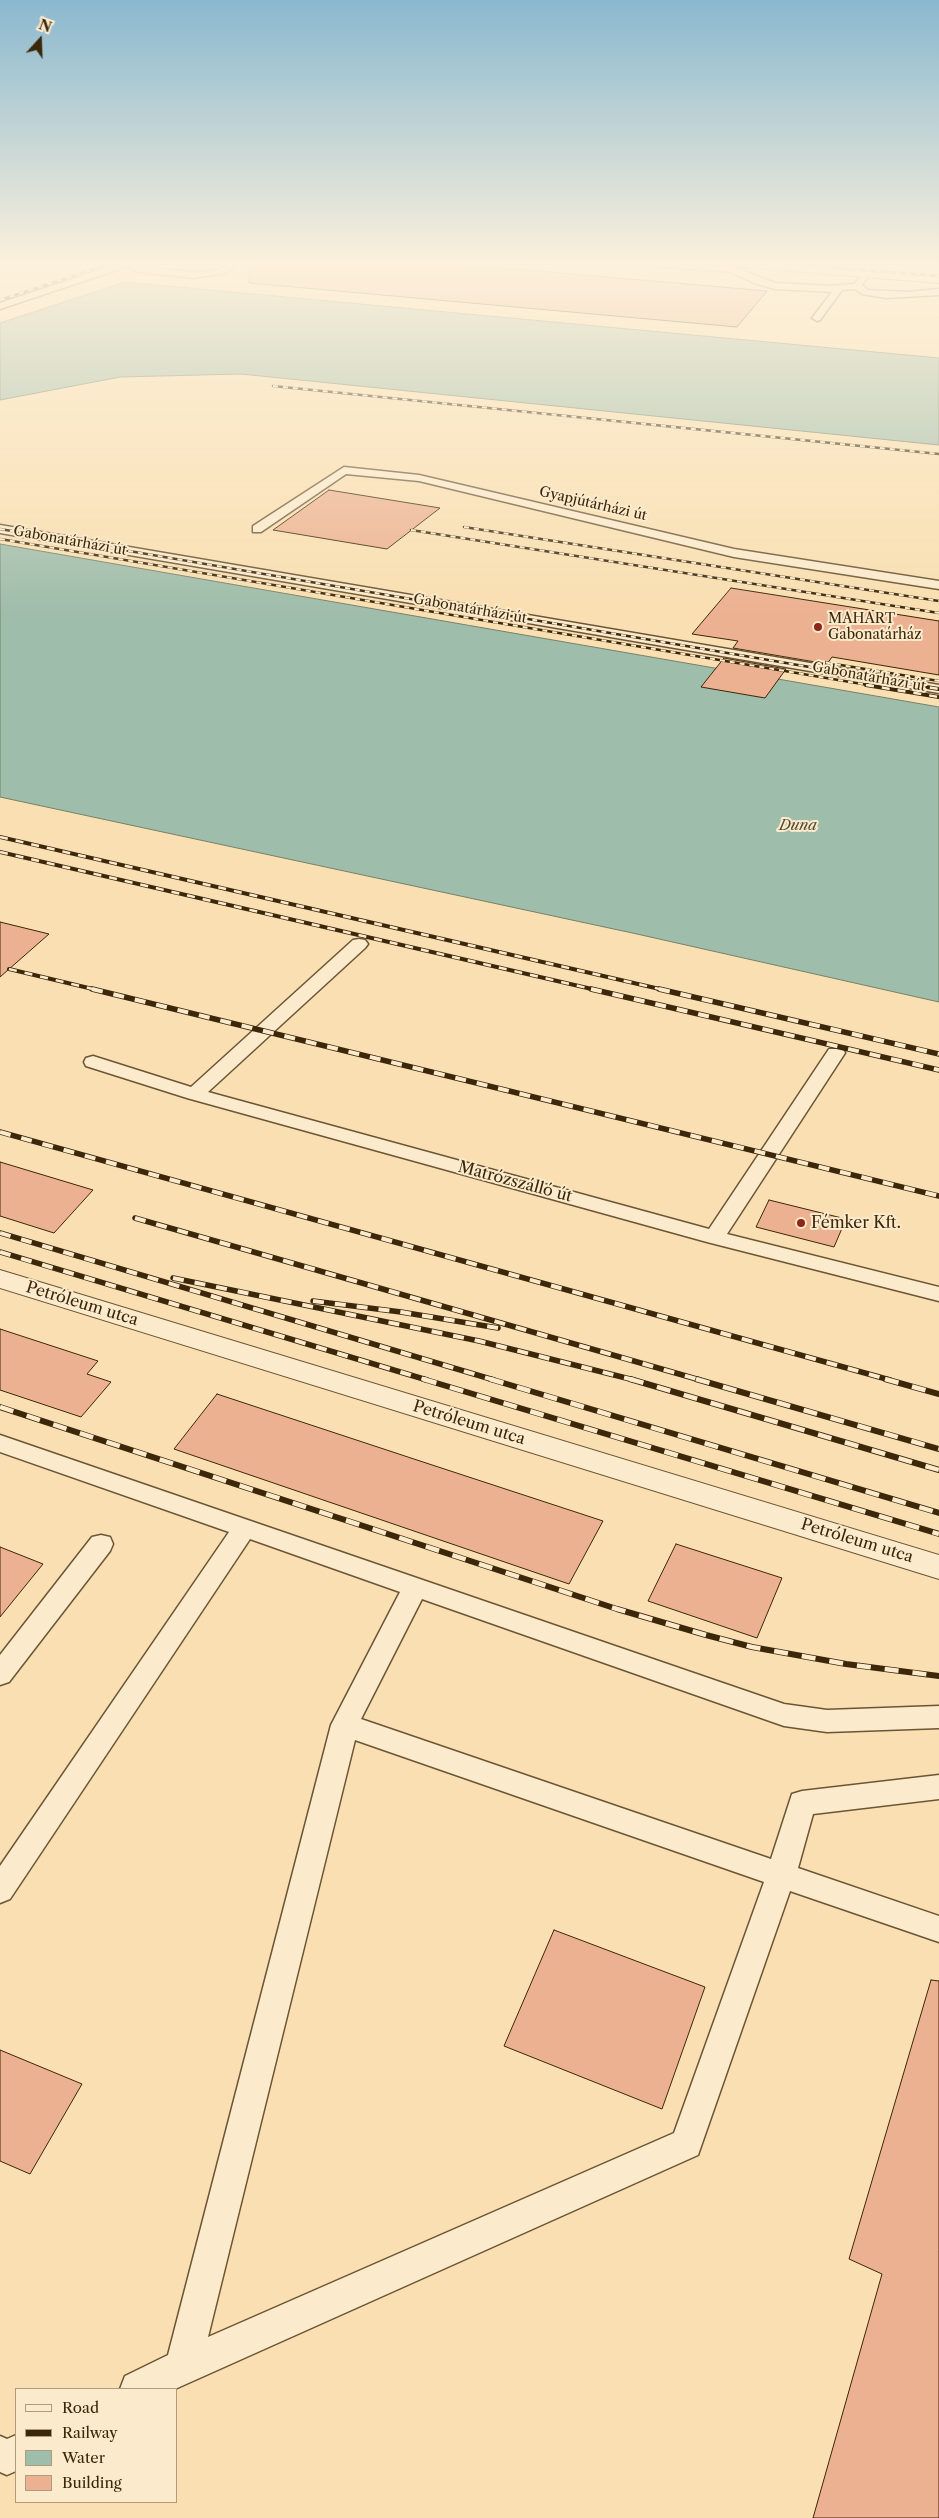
<!DOCTYPE html>
<html>
<head>
<meta charset="utf-8">
<style>
  body { margin:0 }
  #map { position:relative; width:939px; height:2518px; overflow:hidden; background:#f9dfb1; font-family:"Libre Caslon Text",serif }
  canvas { display:block }
  .legend { position:absolute; left:15px; top:2388px; width:162px; height:115px; box-sizing:border-box; background:#fbeacc; border:1px solid #af9c7f; margin:0; padding:6px 9px; list-style:none; font-size:15px; color:#3c270b }
  .legend li { display:flex; align-items:center; gap:10px; height:25px }
  .legend b { width:25px; border:1px solid #af9c7f }
  .north { position:absolute; left:15px; top:15px; width:50px; height:50px; -webkit-text-stroke:4px #fbeacc; paint-order:stroke; rotate:20deg; font-size:14px; font-weight:700; line-height:20px; text-align:center; color:#3c270b }
  .north::after { content:''; display:block; margin:auto; width:18px; height:22px; background:#3c270b; clip-path:polygon(50% 0,100% 100%,50% 72%,0 100%) }
</style>
</head>
<body>
<div id="map">
<canvas width="939" height="2518"></canvas>
<ul class="legend">
<li><b style="height:6px;background:#fbeacc"></b>Road</li>
<li><b style="height:6px;background:#3c270b"></b>Railway</li>
<li><b style="height:14px;background:#9ebdaa"></b>Water</li>
<li><b style="height:14px;background:#ecb190"></b>Building</li>
</ul>
<div class="north">N</div>
</div>
<script>
const ctx = document.querySelector('canvas').getContext('2d');
ctx.lineJoin = 'round';
function fill(path, color) {
  ctx.fillStyle = color;
  ctx.fill(path, 'evenodd');
}
function shape(rows) {
  const path = new Path2D();
  for (const r of rows) {
    path.moveTo(r[0], r[1]);
    for (let i = 2; i < r.length; i += 2) path.lineTo(r[i], r[i + 1]);
  }
  return path;
}
function trace(path, color, width, dash) {
  ctx.strokeStyle = color;
  ctx.lineWidth = width;
  ctx.lineCap = dash ? 'butt' : 'round';
  ctx.setLineDash(dash || []);
  ctx.stroke(path);
}
function drawText(font, color, halo, rows, align = 'center') {
  ctx.font = font + ' "Libre Caslon Text",serif';
  ctx.lineWidth = 4;
  ctx.setLineDash([]);
  ctx.textBaseline = 'middle';
  ctx.strokeStyle = halo;
  ctx.fillStyle = color;
  for (const [text, x, y, turn = 0] of rows) {
    ctx.save();
    ctx.translate(x, y);
    ctx.rotate((+turn || 0) * Math.PI / 180);
    ctx.textAlign = isNaN(turn) ? turn : align;
    if (halo) ctx.strokeText(text, 0, 0);
    ctx.fillText(text, 0, 0);
    ctx.restore();
  }
}
const water = shape([
  [125,282,939,358,939,445,241,374,120,377,0,400,0,323,125,282],
  [0,544,939,707,939,1002,637,934,0,797,0,544]
]);
const building = shape([
  [250,262,436,262,767,291,737,327,249,283,250,262],
  [329,490,440,508,387,549,273,530,329,490],
  [731,588,939,621,939,675,832,657,827,664,733,648,738,641,692,634,731,588],
  [724,658,786,669,765,698,701,687,724,658],
  [0,922,49,934,0,977,0,922],
  [0,1162,93,1190,54,1233,0,1216,0,1162],
  [769,1200,846,1219,834,1247,756,1227,769,1200],
  [0,1329,98,1361,87,1374,111,1382,81,1417,0,1390,0,1329],
  [217,1394,420,1461,603,1521,569,1584,174,1449,217,1394],
  [676,1544,782,1578,757,1638,648,1601,676,1544],
  [0,1547,43,1564,0,1617,0,1547],
  [554,1930,705,1987,662,2109,504,2046,554,1930],
  [931,1980,939,1981,939,2518,813,2518,882,2274,849,2259,931,1980],
  [0,2050,82,2084,30,2174,0,2161,0,2050]
]);
const lane = shape([
  [124,262,137,262,137,266,145,267,193,272,211,271,220,269,231,262,241,262,226,273,193,278,133,271,129,266,0,309,0,303,124,262],
  [634,262,667,262,733,267,775,283,831,286,854,284,864,273,868,276,862,285,868,290,908,292,939,289,939,295,886,298,862,294,855,289,842,290,820,320,817,321,812,318,832,292,775,289,754,283,731,272,638,265,634,262],
  [344,467,419,475,734,549,939,581,939,589,734,557,419,481,346,474,261,532,253,532,253,526,344,467],
  [0,525,939,685,939,693,0,533,0,525],
  [359,939,365,940,368,944,365,948,208,1092,709,1229,829,1049,843,1049,845,1053,727,1234,939,1287,939,1301,707,1242,187,1098,86,1066,84,1062,86,1058,93,1056,191,1087,353,940,359,939],
  [0,1435,784,1704,827,1710,939,1706,939,1728,827,1732,784,1726,422,1599,361,1719,771,1859,792,1794,802,1791,939,1775,939,1799,813,1814,798,1868,939,1916,939,1942,790,1891,698,2155,175,2389,120,2389,125,2376,168,2355,331,1725,400,1592,250,1539,10,1899,0,1903,0,1866,229,1532,0,1452,0,1435],
  [355,1740,764,1882,674,2133,208,2337,355,1740],
  [101,1535,110,1537,113,1544,110,1551,9,1682,0,1685,0,1655,92,1537,101,1535],
  [16,2435,16,2471,7,2475,0,2472,0,2436,7,2439,16,2435]
]);
const street = shape([
  [711,262,755,262,939,277,939,283,716,265,711,262],
  [0,1270,939,1555,939,1579,0,1288,0,1270]
]);
const railFar3 = shape([
  [766,262,939,276],
  [0,300,115,262],
  [273,386,939,454],
  [464,527,939,601],
  [0,529,921,686],
  [411,530,939,613],
  [0,539,874,686],
  [816,661,939,681]
]);
const railFar2 = shape([
  [866,685,939,697],
  [914,685,939,689],
  [0,837,664,990],
  [0,852,596,990],
  [9,969,97,990]
]);
const railFar1 = shape([
  [92,989,939,1196],
  [591,989,939,1070],
  [659,989,939,1054],
  [0,1132,890,1380],
  [135,1218,700,1380],
  [0,1233,494,1380],
  [0,1252,427,1380],
  [173,1278,479,1341,634,1380],
  [313,1301,401,1312,498,1328]
]);
const rail = shape([
  [423,1379,939,1534],
  [490,1379,939,1513],
  [630,1379,939,1470],
  [696,1379,939,1449],
  [885,1379,939,1394],
  [0,1407,617,1609,706,1635,752,1647,846,1664,939,1676]
]);
const markers = [
  [818,627,5,"#8f2418"],
  [801,1223,5,"#8f2418"]
];
const farStreetnames = [
  ["Gyapjútárházi út",593,504,13],
  ["Gabonatárházi út",70,541,10],
  ["Gabonatárházi út",470,609,10],
  ["Gabonatárházi út",869,677,10]
];
const farPoinames = [
  ["MAHART",828,619],
  ["Gabonatárház",828,635]
];
const farWaternames = [
  ["Duna",798,826]
];
const streetNames = [
  ["Matrózszálló út",515,1182,15],
  ["Petróleum utca",82,1304,17],
  ["Petróleum utca",469,1423,17],
  ["Petróleum utca",857,1541,17]
];
const poiNames = [
  ["Fémker Kft.",811,1223]
];
fill(water, '#9ebdaa');
trace(water, '#77816a', 1);
fill(building, '#ecb190');
trace(building, '#3c270b', 1);
trace(lane, '#6b5534', 3);
trace(street, '#6b5534', 2);
fill(lane, '#fbeacc');
fill(street, '#fbeacc');
trace(railFar3, '#3c270b', 2.5);
trace(railFar2, '#3c270b', 4);
trace(railFar1, '#3c270b', 5.5);
trace(rail, '#3c270b', 6);
trace(railFar3, '#fbeacc', 2, [5]);
trace(railFar2, '#fbeacc', 2.5, [8]);
trace(railFar1, '#fbeacc', 4, [11]);
trace(rail, '#fbeacc', 4.5, [14]);
const sky = ctx.createLinearGradient(0, 0, 0, 614);
sky.addColorStop(0, '#8ab8cf');
sky.addColorStop(0.43, '#fcf1dc');
sky.addColorStop(1, '#fcf1dc00');
ctx.fillStyle = sky;
ctx.fillRect(0, 0, 939, 614);
for (const [x, y, r, color] of markers) {
  const dot = new Path2D();
  dot.arc(x, y, r, 0, 2 * Math.PI);
  ctx.fillStyle = color;
  ctx.fill(dot);
  trace(dot, '#fbeacc', 2);
}
drawText('14px', '#3c270b', '#fbeacc', farStreetnames);
drawText('14px', '#3c270b', '#fbeacc', farPoinames, 'left');
drawText('italic 15px', '#544c33', '#fbeacc', farWaternames);
drawText('16px', '#3c270b', '#fbeacc', streetNames);
drawText('16px', '#3c270b', '#fbeacc', poiNames, 'left');
</script>
</body>
</html>
